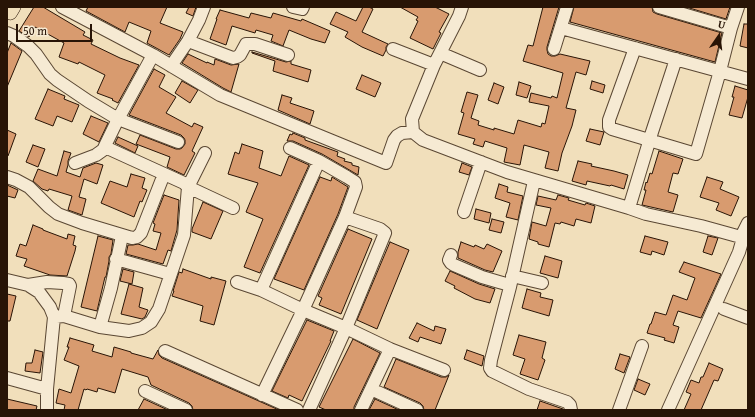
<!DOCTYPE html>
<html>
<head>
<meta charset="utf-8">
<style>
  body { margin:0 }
  #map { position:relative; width:755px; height:417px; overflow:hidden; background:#f1dfbb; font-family:"Gentium Book Plus",serif }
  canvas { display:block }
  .frame { position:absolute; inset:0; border:8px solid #281406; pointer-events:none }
  .north { position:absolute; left:699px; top:16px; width:40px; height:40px; -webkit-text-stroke:3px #f6ead3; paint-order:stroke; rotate:14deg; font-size:11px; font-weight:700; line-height:16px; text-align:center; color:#281406 }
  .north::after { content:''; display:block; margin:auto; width:14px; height:18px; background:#281406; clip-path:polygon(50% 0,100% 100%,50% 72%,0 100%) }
  .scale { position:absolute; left:16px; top:24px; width:76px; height:18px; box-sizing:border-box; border:2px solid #281406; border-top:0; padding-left:5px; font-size:12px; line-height:14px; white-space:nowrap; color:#281406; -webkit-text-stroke:3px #f6ead3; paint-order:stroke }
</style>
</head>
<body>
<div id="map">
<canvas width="755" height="417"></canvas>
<div class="frame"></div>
<div class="north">U</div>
<div class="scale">50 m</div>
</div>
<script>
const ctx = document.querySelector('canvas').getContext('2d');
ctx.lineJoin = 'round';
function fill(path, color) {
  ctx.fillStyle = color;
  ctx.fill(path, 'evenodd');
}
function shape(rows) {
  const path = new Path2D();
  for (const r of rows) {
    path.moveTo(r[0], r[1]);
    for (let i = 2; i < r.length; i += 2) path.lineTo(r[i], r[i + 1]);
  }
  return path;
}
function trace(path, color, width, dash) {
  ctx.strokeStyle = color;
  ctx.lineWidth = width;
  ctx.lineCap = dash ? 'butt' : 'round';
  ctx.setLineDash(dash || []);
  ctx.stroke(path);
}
const building = shape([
  [34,7,43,7,85,32,83,35,93,40,91,44,120,58,139,65,118,103,112,100,113,99,97,93,105,75,79,62,78,64,59,57,64,43,35,27,29,37,19,31,34,7],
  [88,7,167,7,160,23,183,32,180,39,169,55,147,43,151,31,129,22,125,32,86,11,88,7],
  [189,7,196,7,193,16,186,13,189,7],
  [363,7,369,7,373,9,362,32,388,44,386,47,386,50,383,56,362,47,345,37,348,32,330,24,336,12,356,21,363,7],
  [400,7,435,7,449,14,439,32,441,33,433,49,410,38,418,21,416,20,418,17,400,7],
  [543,7,559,7,547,47,547,50,548,54,551,56,555,56,560,54,590,61,586,75,576,72,566,108,576,110,572,126,562,153,558,171,545,168,549,152,524,145,520,165,504,162,507,148,485,141,483,147,473,144,475,139,458,134,464,113,461,112,467,92,478,95,471,118,479,121,478,125,494,130,494,128,514,134,518,120,541,127,542,123,545,124,549,106,529,102,531,93,551,98,552,96,557,98,563,73,523,61,528,45,533,46,543,7],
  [574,7,652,7,653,12,657,14,722,33,715,62,570,22,574,7],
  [686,7,730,7,726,19,686,7],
  [220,10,249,18,251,13,271,18,273,13,301,21,302,19,330,31,325,43,311,39,289,30,283,46,271,41,273,35,256,30,255,33,232,26,226,45,210,39,217,19,216,19,220,10],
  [744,24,748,24,748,48,740,46,744,24],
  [11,43,22,51,7,87,7,53,11,43],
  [252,52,286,62,291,61,291,64,311,70,308,82,273,71,275,61,252,53,252,52],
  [188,54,207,63,207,62,214,65,215,59,231,65,239,64,231,92,223,88,182,63,188,54],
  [154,69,165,75,159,87,176,97,166,113,192,127,194,123,203,127,192,151,195,153,184,175,167,167,170,157,136,144,140,135,176,149,180,149,182,148,185,144,185,140,184,138,181,135,129,115,154,69],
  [362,75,381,83,375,97,356,89,362,75],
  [182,81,198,90,190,103,175,93,182,81],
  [592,81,605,85,603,93,590,89,592,81],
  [519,82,531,86,527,98,516,95,519,82],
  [494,83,504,87,498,104,488,100,494,83],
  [735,86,748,90,748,97,742,118,729,115,734,97,732,97,735,86],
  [48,89,65,96,64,99,79,105,72,122,57,116,53,126,35,119,48,89],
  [282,95,292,98,290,103,314,111,310,124,278,110,282,95],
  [91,116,108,123,99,142,83,134,91,116],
  [590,129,604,132,600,145,586,141,590,129],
  [7,130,16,134,8,156,7,155,7,130],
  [293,133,305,138,305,140,338,152,337,156,345,159,344,161,352,163,352,165,359,167,358,175,322,154,293,141,287,141,290,134,292,135,293,133],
  [118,137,138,146,135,153,115,143,118,137],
  [242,144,263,151,259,168,281,176,289,156,309,165,260,273,244,267,263,219,246,212,258,183,228,174,235,152,239,154,242,144],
  [33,145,45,149,38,167,26,162,33,145],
  [64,151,71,153,68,161,68,165,66,172,80,177,83,168,96,163,103,165,97,184,84,179,79,197,86,199,82,215,68,210,72,196,49,189,48,191,42,189,33,181,38,169,57,176,64,151],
  [659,151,683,159,678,174,673,173,668,192,678,195,673,212,642,205,646,190,644,190,646,182,647,183,650,173,652,174,659,151],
  [578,161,592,164,591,166,614,171,628,175,624,189,611,185,610,186,587,181,586,185,572,181,578,161],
  [462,163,472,167,469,175,459,172,462,163],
  [131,174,145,178,142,188,147,190,142,202,140,201,134,217,101,203,110,181,127,187,131,174],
  [320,177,331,181,332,177,348,187,338,214,304,290,274,279,320,177],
  [707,177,723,182,720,189,739,197,731,216,716,210,719,203,700,197,707,177],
  [499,184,508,187,507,192,523,196,518,220,506,217,510,203,495,198,499,184],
  [7,185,18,190,15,198,7,196,7,185],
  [164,195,179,200,177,230,171,251,168,250,163,264,126,254,128,245,133,245,138,244,156,250,161,233,153,231,155,224,153,223,164,195],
  [558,195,569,198,568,200,585,205,586,203,595,206,591,223,576,219,574,226,561,222,560,224,555,223,549,247,538,244,538,242,529,239,532,222,546,226,551,208,536,205,538,196,556,200,558,195],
  [203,202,223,211,211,239,192,232,192,229,203,202],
  [476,209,491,213,489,223,474,219,476,209],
  [492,219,504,222,501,233,489,230,492,219],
  [33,225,43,229,43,230,67,239,68,234,75,236,73,245,76,246,75,251,67,276,50,275,24,266,27,259,16,256,20,244,26,246,33,225],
  [348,229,372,239,341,314,319,305,322,298,318,296,348,229],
  [98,236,113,240,111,254,109,257,109,261,106,277,105,277,97,311,81,307,98,236],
  [645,236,668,242,664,255,652,251,651,255,640,252,645,236],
  [708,236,718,238,712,255,703,252,708,236],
  [390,242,409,250,377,329,357,320,390,242],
  [461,242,474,247,475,245,484,249,487,244,502,251,493,272,485,270,458,258,458,252,461,242],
  [545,256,562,261,558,278,540,273,545,256],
  [684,262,721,274,701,318,678,311,673,325,679,327,674,343,664,340,665,338,647,333,650,324,651,324,655,312,666,315,673,295,687,300,695,278,679,272,684,262],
  [123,269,134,272,132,284,120,281,123,269],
  [183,269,211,279,211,277,226,281,214,325,200,321,203,306,172,296,174,291,173,291,179,272,182,273,183,269],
  [450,271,479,284,495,289,490,303,475,299,454,288,455,286,445,281,450,271],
  [129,284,143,288,139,307,148,310,145,317,142,319,121,314,129,284],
  [527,289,541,293,540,297,553,300,549,316,522,308,527,289],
  [7,294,16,296,10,321,7,321,7,294],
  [307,320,334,331,330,341,331,341,302,401,289,395,288,398,272,391,307,320],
  [417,323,434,331,435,326,446,329,441,344,420,337,418,342,409,338,417,323],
  [519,335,546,342,542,358,545,360,538,380,520,374,525,359,513,355,519,335],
  [70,338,94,345,92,351,112,357,114,347,131,352,131,353,153,359,158,350,159,355,162,358,279,410,193,410,192,406,189,403,151,385,148,377,122,369,115,393,98,388,97,392,87,389,86,390,84,389,78,410,64,410,65,405,56,403,59,389,71,393,79,366,64,360,69,347,67,347,70,338],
  [353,339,380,353,354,407,354,410,326,410,319,407,353,339],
  [35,350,43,352,40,373,25,371,26,363,32,363,35,350],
  [467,350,484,356,482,366,464,359,467,350],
  [620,354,630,357,624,373,615,369,620,354],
  [396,359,441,377,446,377,449,375,435,410,424,410,423,406,420,403,384,387,396,359],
  [709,363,723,369,718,381,714,380,701,410,684,410,691,394,686,392,691,380,699,383,701,377,703,377,709,363],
  [638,379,650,384,645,395,634,390,638,379],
  [7,399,37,406,36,410,7,410,7,399],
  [144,399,168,410,138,410,144,399],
  [375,399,399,410,369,410,375,399],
  [540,401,563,409,563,410,537,410,540,401]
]);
const minor = shape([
  [62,7,153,55,220,95,386,163,394,140,397,136,402,133,413,132],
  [204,7,199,20,188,41,233,58,237,57,240,55,246,44,255,44,288,55],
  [293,7,302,9,303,7],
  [462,7,459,16,434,65,412,119,413,132,423,140,507,172,629,208,646,214,701,226,748,239],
  [659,7,731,28],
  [561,28,748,79],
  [7,33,14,36,28,46,36,54,50,74,57,80,88,101,118,119,178,142],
  [635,48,609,120,609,127,612,129,696,154,720,71,731,28,738,7],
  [393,49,434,65],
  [554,49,567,7],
  [440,53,480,70],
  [171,66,188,41],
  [105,147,184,183,188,187,233,208],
  [75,163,96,155,103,150,118,119,153,55],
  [7,177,16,180,29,187,49,207,58,214,82,223,132,238,137,237,141,233,164,174],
  [534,181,510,287,491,360,490,368,492,371,529,389,567,402,570,405,571,410],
  [629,208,652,132,676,59],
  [464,212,481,162],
  [741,237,748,223],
  [451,255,449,260,451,263,454,265,482,277,499,282,510,285],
  [116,259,170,274],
  [512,276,542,283],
  [7,280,28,285,39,292,50,307,54,317,47,389,47,410],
  [237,282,261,290,303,310,346,328,390,349,444,370],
  [28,285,47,282,63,283,69,284,70,286,64,316],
  [261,290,319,161],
  [724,309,748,318],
  [54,317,64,316,100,327,129,331,142,328,151,322,159,309,184,235,188,187,205,153],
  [100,327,111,288,122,236],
  [165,351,297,410],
  [7,378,47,389],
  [371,389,417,410],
  [145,391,186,410],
  [262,395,303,310,345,217,356,187,355,182,347,177,319,161,290,148],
  [309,410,346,328,385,233,380,229,345,217],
  [361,410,390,349],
  [619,410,642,346],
  [668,410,739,252,743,238]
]);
const major = shape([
  [7,11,10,12,13,7]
]);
fill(building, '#d89b6f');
trace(building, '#281406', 1);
trace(minor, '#5a4733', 14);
trace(major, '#281406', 16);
trace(minor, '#f6ead3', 12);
trace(major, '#f1dfbb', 15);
</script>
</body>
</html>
